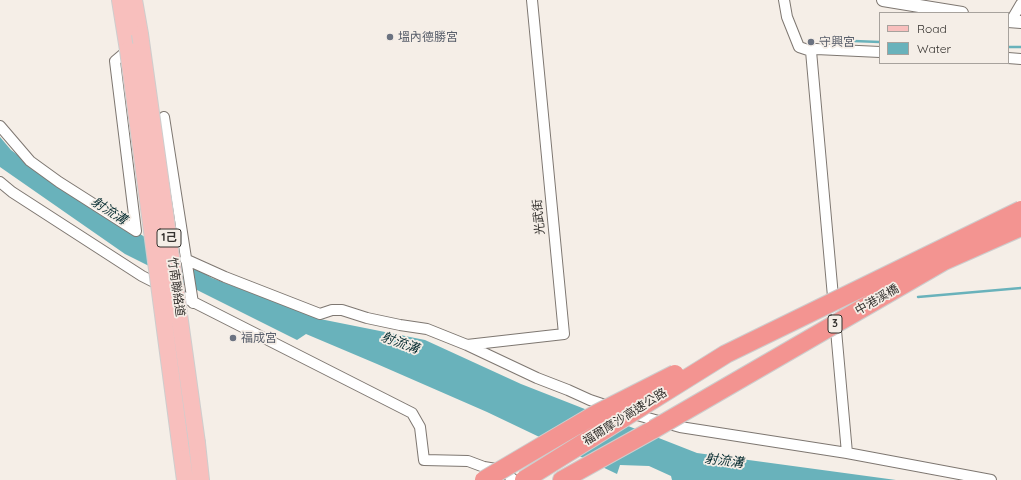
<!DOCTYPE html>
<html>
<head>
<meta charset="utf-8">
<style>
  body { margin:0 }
  #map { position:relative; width:1021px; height:480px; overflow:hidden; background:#f5eee7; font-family:Quicksand,sans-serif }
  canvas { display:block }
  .legend { position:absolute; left:879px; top:12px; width:130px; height:52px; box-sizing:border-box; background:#f5eee7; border:1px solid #a7a29d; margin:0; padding:5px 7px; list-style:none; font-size:12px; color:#33302d }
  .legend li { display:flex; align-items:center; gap:8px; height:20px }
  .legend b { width:20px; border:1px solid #a7a29d }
</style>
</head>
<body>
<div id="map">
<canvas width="1021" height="480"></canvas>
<ul class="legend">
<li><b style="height:5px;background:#f8bfbd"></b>Road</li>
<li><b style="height:11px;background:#69b2bb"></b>Water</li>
</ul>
</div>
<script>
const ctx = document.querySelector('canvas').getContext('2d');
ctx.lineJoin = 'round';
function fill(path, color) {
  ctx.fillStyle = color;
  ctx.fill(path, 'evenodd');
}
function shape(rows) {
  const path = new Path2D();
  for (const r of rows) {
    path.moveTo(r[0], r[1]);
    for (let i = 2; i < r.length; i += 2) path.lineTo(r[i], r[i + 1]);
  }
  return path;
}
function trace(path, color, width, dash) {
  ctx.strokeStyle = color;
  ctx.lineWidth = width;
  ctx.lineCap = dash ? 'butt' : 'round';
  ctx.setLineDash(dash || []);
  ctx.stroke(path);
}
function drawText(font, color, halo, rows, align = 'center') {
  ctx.font = font + ' Quicksand,"Noto Sans TC",sans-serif';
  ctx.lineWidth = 3.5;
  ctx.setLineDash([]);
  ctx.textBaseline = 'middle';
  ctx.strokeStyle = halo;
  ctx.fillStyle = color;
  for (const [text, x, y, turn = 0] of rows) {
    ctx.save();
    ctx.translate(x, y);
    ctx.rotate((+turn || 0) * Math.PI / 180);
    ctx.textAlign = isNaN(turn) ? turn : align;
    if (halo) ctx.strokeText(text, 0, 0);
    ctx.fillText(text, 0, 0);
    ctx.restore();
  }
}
const water = shape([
  [0,137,11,150,50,179,212,278,320,319,425,340,521,384,697,453,896,480,672,480,671,476,649,466,620,465,617,474,487,412,377,364,306,334,297,340,125,254,0,167]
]);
const stream = shape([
  [827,40,880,42],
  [1008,47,1021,47],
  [918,297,1021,288]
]);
const minor = shape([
  [784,0,787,17,799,47,811,51,816,49,880,52],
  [1011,21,1021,4],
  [128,50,115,61,136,231],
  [811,51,847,453],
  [1008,58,1021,59],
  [164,117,193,303],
  [0,126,30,161,59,182,136,231],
  [0,182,12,192,142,276,412,413,420,427,424,460,468,461,484,467,502,470,514,480],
  [185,259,225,277,320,314,332,310,342,310,367,318,400,325,427,329,467,345,537,378,568,390,590,400,611,407],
  [467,345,564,334,532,0],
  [630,413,680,427,847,453,991,480]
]);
const tertiary = shape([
  [883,0,962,13],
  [1008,21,1021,22]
]);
const primary = shape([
  [120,0,128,50],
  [134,0,140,34],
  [180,443,185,480],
  [197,443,201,480]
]);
const motorway = shape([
  [562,480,654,429]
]);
const primaryBridge = shape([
  [140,34,197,443],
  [128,50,180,443]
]);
const motorwayBridge = shape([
  [654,429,944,261,1021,227],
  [484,480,596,414,675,374],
  [524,480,726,354,1021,210]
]);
const markers = [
  [390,37,4,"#6b7280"],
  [811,42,4,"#6b7280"],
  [233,338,4,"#6b7280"]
];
const shields = [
  [169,238,24],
  [835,324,14]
];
const shieldNames = [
  ["1己",169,238],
  ["3",835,324]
];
const worshipNames = [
  ["塭內德勝宮",398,37],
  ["守興宮",819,42],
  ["福成宮",241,338]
];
const streetNames = [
  ["光武街",539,217,-95],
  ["竹南聯絡道",176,287,82],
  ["中港溪橋",877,300,-30],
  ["福爾摩沙高速公路",625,417,-32]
];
const waterNames = [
  ["射流溝",109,211,33],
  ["射流溝",400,343,20],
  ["射流溝",724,461,7]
];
fill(water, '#69b2bb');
trace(stream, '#69b2bb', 2.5);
trace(minor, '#7e7771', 12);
trace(tertiary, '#7e7771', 14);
trace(primary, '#cecdcd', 18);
trace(motorway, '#cecdcd', 20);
trace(minor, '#fff', 10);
trace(tertiary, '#fff', 12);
trace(primary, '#f8bfbd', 16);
trace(motorway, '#f39491', 18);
trace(primaryBridge, '#cecdcd', 18, []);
trace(motorwayBridge, '#cecdcd', 20, []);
trace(primaryBridge, '#f8bfbd', 16);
trace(motorwayBridge, '#f39491', 18);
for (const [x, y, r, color] of markers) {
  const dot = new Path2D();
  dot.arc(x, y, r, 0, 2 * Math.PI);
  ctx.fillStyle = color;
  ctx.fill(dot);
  trace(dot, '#f5eee7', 1.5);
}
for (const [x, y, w] of shields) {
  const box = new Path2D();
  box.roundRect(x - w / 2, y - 9, w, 18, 3);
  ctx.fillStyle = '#f5eee7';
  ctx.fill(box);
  trace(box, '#33302d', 1);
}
drawText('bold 11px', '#33302d', null, shieldNames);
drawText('12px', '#5b616d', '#f5eee7', worshipNames, 'left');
drawText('12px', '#33302d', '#f5eee7', streetNames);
drawText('italic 13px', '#0a2f33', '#f5eee7', waterNames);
</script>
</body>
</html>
